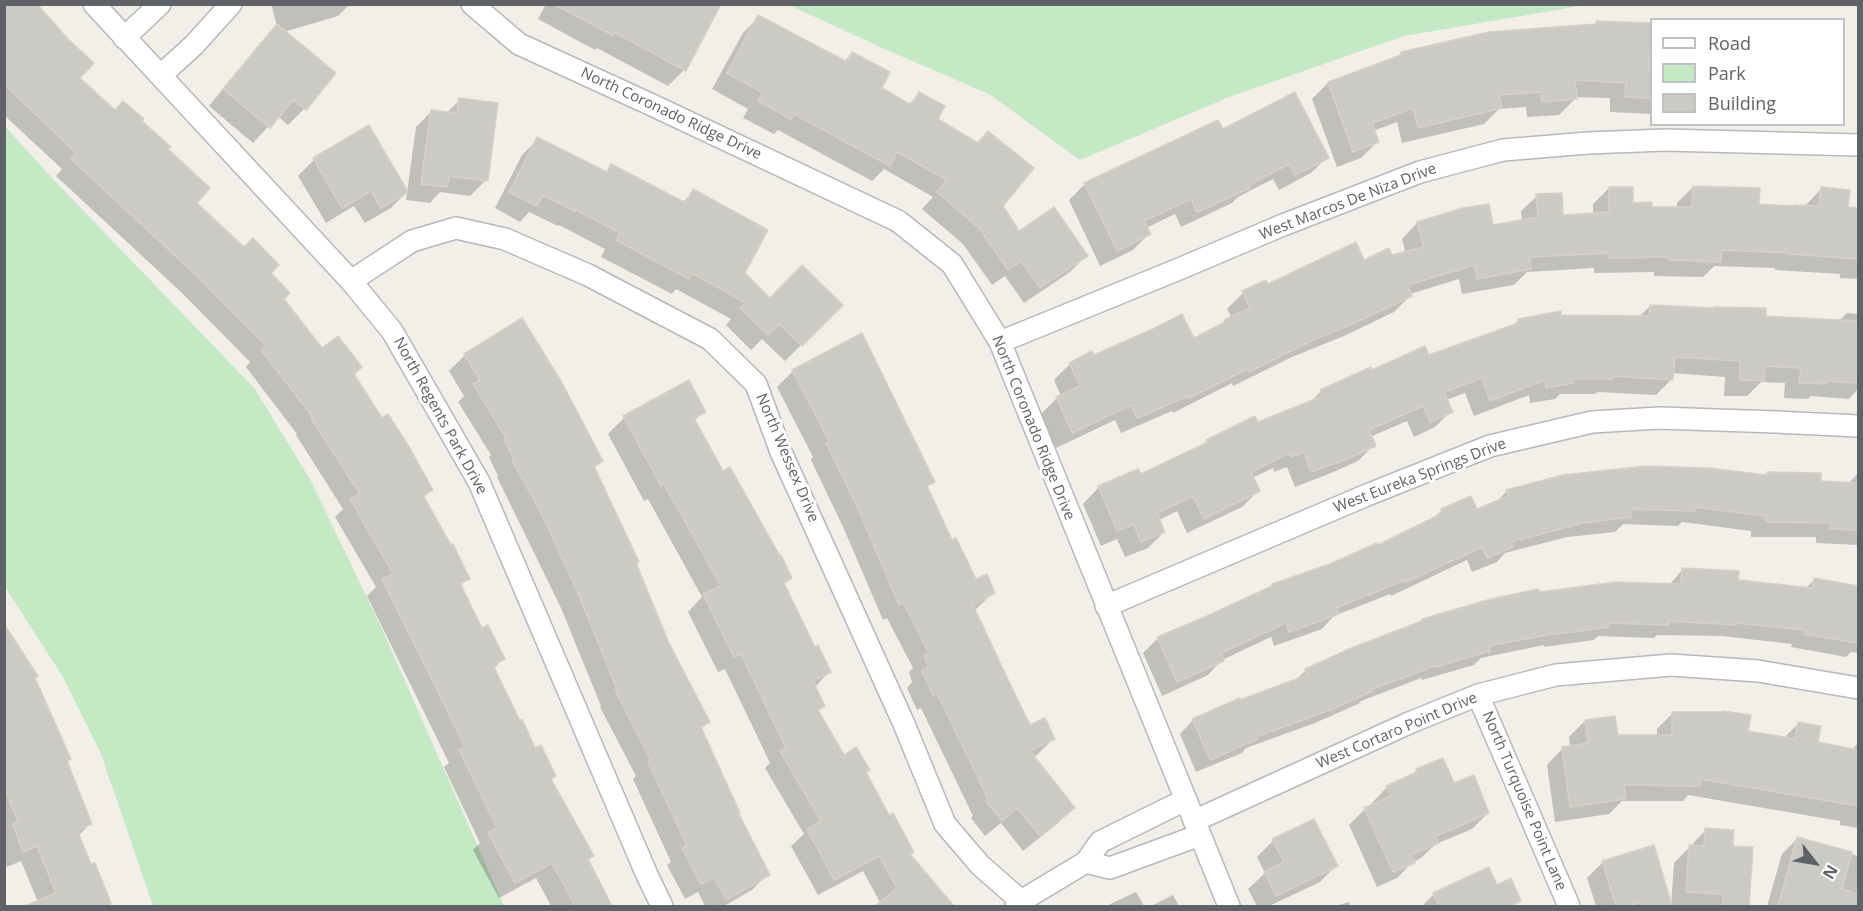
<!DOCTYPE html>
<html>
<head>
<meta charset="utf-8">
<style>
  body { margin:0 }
  #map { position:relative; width:1863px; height:911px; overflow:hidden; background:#f1efe8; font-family:"Open Sans",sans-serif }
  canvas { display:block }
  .frame { position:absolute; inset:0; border:6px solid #5f6368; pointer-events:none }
  .legend { position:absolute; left:1650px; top:18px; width:195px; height:108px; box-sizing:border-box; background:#fff; border:2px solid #bfc1c3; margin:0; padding:8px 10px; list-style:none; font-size:18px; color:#5f6368 }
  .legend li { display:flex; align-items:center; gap:12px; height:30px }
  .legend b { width:30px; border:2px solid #bfc1c3 }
  .north { position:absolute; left:1785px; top:833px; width:60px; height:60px; -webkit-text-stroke:4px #fff; paint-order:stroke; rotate:121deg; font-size:16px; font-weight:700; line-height:24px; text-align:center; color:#5f6368 }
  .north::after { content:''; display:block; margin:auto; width:21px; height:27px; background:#5f6368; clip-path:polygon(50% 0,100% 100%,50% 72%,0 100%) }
</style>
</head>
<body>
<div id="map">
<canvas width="1863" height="911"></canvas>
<div class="frame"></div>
<ul class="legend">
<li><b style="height:8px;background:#fff"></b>Road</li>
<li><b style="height:16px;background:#c5e8c5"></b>Park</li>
<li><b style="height:16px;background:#cccac5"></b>Building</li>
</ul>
<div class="north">N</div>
</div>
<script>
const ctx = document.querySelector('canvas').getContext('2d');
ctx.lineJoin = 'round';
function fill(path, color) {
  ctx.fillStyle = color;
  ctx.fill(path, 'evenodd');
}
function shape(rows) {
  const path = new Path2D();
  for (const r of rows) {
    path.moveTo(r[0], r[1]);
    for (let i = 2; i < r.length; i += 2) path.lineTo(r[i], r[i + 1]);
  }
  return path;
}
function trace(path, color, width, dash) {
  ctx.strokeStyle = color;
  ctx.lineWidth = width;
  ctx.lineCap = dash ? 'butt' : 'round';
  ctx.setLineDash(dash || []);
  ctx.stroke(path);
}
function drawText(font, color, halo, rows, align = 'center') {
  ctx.font = font + ' "Open Sans",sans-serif';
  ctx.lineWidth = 6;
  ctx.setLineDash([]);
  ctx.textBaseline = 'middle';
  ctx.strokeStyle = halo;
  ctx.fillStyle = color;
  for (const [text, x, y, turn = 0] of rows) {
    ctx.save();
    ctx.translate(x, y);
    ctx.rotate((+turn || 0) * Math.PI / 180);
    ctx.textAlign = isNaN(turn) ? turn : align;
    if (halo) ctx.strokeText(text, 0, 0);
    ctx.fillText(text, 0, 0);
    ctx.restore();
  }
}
const green = shape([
  [789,5,1586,5,1404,36,1229,97,1080,160,989,94,887,50],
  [4,125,51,177,255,389,311,481,383,631,504,906,153,906,101,754,63,677,5,587]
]);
const shadow = shape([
  [4,4,114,112,140,121,166,150,195,203,269,273,282,299,322,350,353,375,431,490,423,498,468,578,460,586,481,630,503,659,493,669,535,750,555,776,550,780,592,856,587,861,610,906,549,906,551,906,536,878,499,898,473,850,480,843,444,767,449,763,367,596,376,587,335,517,343,509,296,435,297,434,246,367,250,362,182,293,56,176,62,169,4,115],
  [271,4,350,4,338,16,284,32,304,109,288,125,278,116,253,143,209,106,261,42,277,26],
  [546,4,717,4,719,6,684,70,668,86,597,48,595,50,538,19],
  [759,17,844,62,852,53,880,89,908,105,919,94,936,120,1019,233,1086,256,1070,272,1024,303,1005,276,992,285,963,244,922,209,933,197,884,169,872,181,778,130,774,134,743,118,748,109,712,89,743,33],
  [1597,23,1652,25,1652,114,1610,112,1610,98,1575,97,1575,99,1559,115,1527,117,1526,107,1499,109,1484,124,1402,143,1397,122,1373,131,1377,142,1361,158,1337,167,1312,99,1328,83,1396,59,1401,53,1594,26],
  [460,100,486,180,470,196,440,192,430,203,406,200,416,127,432,111,446,113],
  [1222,131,1327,157,1311,173,1279,190,1273,179,1238,197,1232,203,1181,227,1175,214,1146,228,1149,234,1133,250,1100,266,1069,200,1085,184],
  [538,139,605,173,612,166,682,203,694,191,743,273,770,300,841,305,785,361,762,339,751,350,726,325,731,319,676,289,672,294,601,257,605,249,559,225,558,226,529,212,520,222,495,208,522,155],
  [314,160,407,192,391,208,365,223,354,206,326,223,298,176],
  [1693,187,1757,206,1805,207,1806,205,1821,189,1847,209,1858,209,1858,279,1840,278,1840,274,1775,270,1775,268,1714,266,1703,277,1654,276,1654,272,1594,273,1594,268,1527,272,1514,285,1462,294,1459,279,1410,294,1410,296,1394,312,1344,336,1292,357,1233,386,1232,383,1173,413,1172,411,1121,433,1115,420,1056,448,1041,414,1057,398,1061,396,1054,380,1070,364,1093,356,1194,340,1219,327,1225,321,1232,318,1227,309,1243,293,1363,262,1406,254,1402,239,1417,223,1464,210,1492,227,1522,221,1521,211,1537,196,1561,217,1593,214,1593,204,1609,188,1632,204,1651,208,1677,208,1677,203],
  [1650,306,1765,318,1839,321,1847,313,1858,314,1858,389,1849,399,1811,396,1808,399,1784,398,1785,383,1761,382,1747,396,1724,396,1725,377,1672,373,1672,379,1656,395,1598,392,1595,394,1560,394,1555,399,1530,403,1529,395,1474,416,1465,393,1446,400,1451,411,1435,427,1414,437,1407,421,1370,437,1374,445,1358,461,1331,473,1295,487,1287,467,1274,472,1273,468,1252,478,1258,491,1242,507,1187,533,1177,511,1159,520,1164,532,1148,548,1125,557,1117,539,1101,546,1083,504,1099,487,1140,476,1202,446,1207,442,1254,418,1257,424,1310,403,1321,391,1371,372,1428,357,1512,327,1518,320,1560,316,1639,317],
  [862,335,933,482,926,488,951,542,975,581,993,593,974,611,1029,727,1054,738,1038,754,1033,757,1073,808,1057,824,1023,851,1001,823,985,836,971,818,973,816,921,708,917,710,907,688,912,682,909,672,913,668,887,618,883,620,844,529,811,460,813,457,777,387,793,371],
  [465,355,602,461,593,469,635,563,668,644,708,722,700,730,768,874,752,890,724,906,705,906,698,892,685,899,667,865,671,862,633,779,636,776,600,707,601,706,561,608,497,477,498,476,489,457,491,455,458,402,464,396,449,371],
  [688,382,704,412,694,421,722,473,791,578,783,585,814,649,829,672,815,687,823,705,817,712,843,757,865,773,889,817,912,852,909,855,952,906,877,906,881,904,863,871,818,895,791,846,804,834,765,768,770,763,725,669,718,672,688,612,702,597,648,499,644,501,608,434,624,418],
  [1858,473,1858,545,1816,543,1816,537,1751,537,1751,531,1682,522,1678,526,1623,524,1615,532,1567,537,1505,553,1497,562,1472,572,1467,560,1391,596,1390,594,1334,616,1322,629,1274,646,1271,637,1222,660,1208,675,1162,696,1143,653,1158,638,1377,547,1434,518,1442,510,1476,511,1495,503,1507,491,1765,476,1767,474,1819,483,1848,484],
  [1683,569,1736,582,1805,589,1814,580,1858,588,1858,653,1851,652,1846,657,1791,647,1792,644,1722,636,1657,635,1654,638,1598,636,1594,640,1544,647,1544,645,1481,658,1474,665,1422,680,1421,678,1361,701,1358,704,1315,723,1246,748,1242,753,1196,772,1180,734,1193,720,1295,681,1306,670,1419,623,1422,620,1538,593,1669,585],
  [4,635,34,679,69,759,66,762,90,824,78,836,91,866,94,865,111,906,34,906,38,902,21,861,7,867,4,860],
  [1673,713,1747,732,1783,739,1798,724,1817,743,1852,750,1858,743,1858,828,1840,825,1840,821,1688,795,1683,801,1622,801,1609,814,1555,822,1547,765,1563,748,1570,747,1569,737,1585,721,1616,736,1657,737,1657,729],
  [1417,770,1453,785,1488,813,1472,829,1436,844,1421,858,1413,862,1397,878,1377,887,1349,825,1365,809,1372,806,1371,804,1387,787,1410,777],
  [1706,830,1732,847,1752,848,1748,906,1671,906,1674,863],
  [1798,838,1858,856,1858,906,1767,906,1782,854],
  [1273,841,1336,866,1320,882,1269,906,1257,906,1248,889,1265,873,1257,857],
  [1653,847,1670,906,1596,906,1587,878,1603,862],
  [1496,887,1520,901,1514,906,1422,906,1434,894],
  [1136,892,1144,906,1106,906],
  [1173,895,1179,906,1151,906],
  [1349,902,1350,906,1336,906]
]);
const building = shape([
  [4,4,37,4,68,39,94,63,80,78,115,110,123,101,144,119,142,121,171,147,168,149,210,188,197,203,244,247,253,238,279,265,271,273,290,293,284,299,322,348,338,336,362,367,354,374,382,418,388,414,408,445,433,490,423,495,451,545,453,544,470,579,460,583,482,628,488,625,505,659,493,665,520,721,522,719,535,748,541,745,556,776,551,779,594,856,588,859,612,906,575,906,552,863,515,883,488,833,497,828,459,750,465,747,382,579,393,574,350,499,360,494,311,418,313,417,261,350,266,346,198,277,71,159,76,153,4,84,4,4],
  [554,4,721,4,686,71,614,32,612,35,554,4],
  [758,15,847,62,852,52,890,72,882,88,911,105,919,92,945,106,938,119,978,143,988,131,1034,168,1003,206,1019,231,1054,207,1088,256,1040,288,1021,261,1008,270,979,228,937,192,947,180,897,152,890,166,794,114,791,119,758,101,763,93,727,73,758,15],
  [1596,21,1652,23,1650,69,1652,70,1652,98,1625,97,1626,83,1575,80,1577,99,1542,102,1541,92,1499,95,1502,108,1418,128,1413,108,1372,123,1379,142,1353,152,1328,82,1401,55,1401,52,1489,32,1596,24,1596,21],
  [277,24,336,73,306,110,293,100,270,128,223,89,277,24],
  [1295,92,1329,158,1295,175,1289,164,1249,185,1250,188,1197,212,1191,199,1144,221,1151,234,1117,251,1084,183,1218,120,1223,129,1295,92],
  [459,98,498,103,488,181,449,176,447,187,421,184,431,110,457,113,459,98],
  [369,125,408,192,381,208,371,191,342,208,313,158,369,125],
  [537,137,607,172,611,164,686,203,693,189,768,230,745,273,770,298,802,265,843,305,802,346,779,324,768,335,740,308,746,303,692,273,689,279,616,240,620,233,576,210,575,211,543,195,537,206,509,192,537,137],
  [1693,186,1760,188,1759,204,1794,206,1794,205,1819,206,1821,187,1850,190,1848,207,1858,208,1858,259,1790,254,1790,253,1721,250,1721,262,1669,260,1669,257,1609,258,1609,253,1529,257,1531,269,1477,279,1475,265,1407,285,1412,296,1361,320,1309,342,1249,372,1248,369,1189,398,1188,396,1137,418,1131,405,1072,433,1056,397,1080,386,1069,363,1092,351,1094,355,1155,328,1182,314,1194,338,1225,322,1224,320,1250,308,1242,291,1266,280,1268,284,1356,242,1364,260,1389,248,1392,255,1424,247,1417,222,1463,208,1489,204,1493,225,1538,217,1536,194,1562,193,1563,215,1609,212,1609,187,1633,187,1633,203,1652,202,1652,207,1692,207,1693,186],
  [1650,305,1714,308,1714,307,1766,308,1766,316,1858,321,1858,383,1826,381,1826,384,1799,383,1801,368,1765,366,1764,381,1740,380,1740,361,1675,357,1673,380,1613,376,1613,379,1572,379,1573,383,1546,388,1545,380,1490,401,1482,378,1444,392,1453,412,1430,422,1423,406,1369,430,1376,446,1349,458,1311,472,1304,452,1291,457,1289,453,1251,472,1260,491,1204,519,1193,496,1157,513,1165,532,1141,542,1134,524,1117,531,1098,486,1138,469,1141,474,1208,442,1206,440,1255,416,1258,422,1323,396,1320,390,1371,367,1372,370,1425,346,1429,355,1518,323,1518,319,1561,311,1561,315,1649,316,1650,305],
  [522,318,561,381,603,461,594,466,639,562,636,563,669,643,710,722,701,727,740,813,739,814,770,875,726,900,714,877,701,884,682,848,687,846,648,762,651,760,615,690,617,689,577,591,542,515,512,460,514,459,504,440,506,438,473,384,480,380,464,354,522,318],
  [862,333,935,482,927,486,952,540,956,538,976,579,987,574,995,593,973,605,1003,669,1030,725,1045,718,1055,739,1030,751,1075,808,1040,836,1017,808,1002,821,986,801,988,799,937,693,933,695,922,671,928,667,924,655,929,653,904,603,899,605,860,513,826,443,829,441,792,370,862,333],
  [689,380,706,412,694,418,723,471,730,467,780,556,781,555,792,578,784,583,815,647,818,645,831,672,813,681,825,706,818,710,844,755,856,747,870,770,866,772,889,815,893,813,914,852,910,854,954,906,875,906,897,888,879,856,834,880,807,829,821,821,780,751,786,748,741,654,734,657,703,594,721,586,664,484,661,486,623,416,689,380],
  [1646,466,1709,468,1767,475,1767,472,1821,473,1821,481,1858,483,1858,530,1830,529,1830,523,1766,522,1766,516,1695,507,1695,511,1630,509,1631,517,1583,523,1511,542,1513,547,1487,558,1482,547,1406,582,1405,580,1336,608,1339,614,1289,632,1286,623,1221,653,1224,661,1177,682,1157,637,1205,617,1272,586,1272,584,1330,564,1377,543,1378,545,1443,513,1441,509,1471,496,1477,509,1508,496,1506,490,1563,475,1646,466],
  [1682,568,1739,571,1738,580,1812,588,1814,578,1858,586,1858,643,1804,634,1805,630,1736,623,1736,625,1669,621,1669,625,1609,623,1609,627,1558,634,1558,633,1488,646,1490,651,1435,667,1435,666,1372,689,1373,691,1330,710,1256,737,1257,739,1210,760,1192,719,1240,698,1240,700,1307,675,1305,669,1349,649,1422,621,1422,619,1491,599,1538,589,1539,592,1616,582,1681,584,1682,568],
  [4,624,38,676,35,678,71,759,67,761,92,824,77,830,91,864,95,863,111,903,102,906,25,906,56,893,37,846,23,852,13,824,18,822,4,787,4,624],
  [1722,711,1751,715,1748,731,1795,739,1798,722,1821,726,1818,742,1858,750,1858,806,1700,779,1700,786,1624,785,1626,799,1570,807,1562,747,1588,743,1585,720,1615,716,1618,735,1672,735,1672,712,1722,712,1722,711],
  [1443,758,1454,783,1474,775,1489,813,1436,836,1439,843,1411,855,1415,863,1393,872,1364,808,1391,796,1386,786,1417,772,1416,769,1443,758],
  [1314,819,1338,866,1276,896,1264,872,1284,862,1272,839,1314,819],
  [1705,828,1734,830,1733,846,1753,847,1749,906,1723,906,1723,894,1686,892,1689,845,1704,846,1705,828],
  [1797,837,1852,852,1842,889,1858,894,1858,906,1778,906,1797,837],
  [1654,845,1672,906,1643,906,1642,902,1627,906,1616,906,1602,861,1654,845],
  [1489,867,1497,885,1511,878,1521,901,1510,906,1439,906,1433,893,1489,867]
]);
const street = shape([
  [94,4,351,281,392,331,479,482,647,875,662,906],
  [472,4,519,44,652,105,898,221,952,264,1000,342,1229,906],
  [124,38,160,4],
  [161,75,194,45,231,4],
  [351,281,412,241,456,228,505,239,588,275,710,339,756,384,781,452,904,724,945,824,980,865,1021,901],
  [1000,342,1179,269,1283,225,1420,172,1503,150,1588,143,1665,140,1858,145],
  [1106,606,1367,495,1490,446,1592,422,1659,418,1776,422,1858,426],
  [1478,695,1569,906],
  [1185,800,1100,842,1086,862,1110,868,1200,835],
  [1194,821,1409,723,1478,695,1556,675,1671,665,1758,671,1858,688],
  [1016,906,1021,901,1086,862]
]);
const streetNames = [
  ["North Coronado Ridge Drive",671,114,25],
  ["West Marcos De Niza Drive",1348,202,-21],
  ["North Regents Park Drive",440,416,61],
  ["North Coronado Ridge Drive",1033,428,68],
  ["North Wessex Drive",787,458,67],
  ["West Eureka Springs Drive",1420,476,-21],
  ["West Cortaro Point Drive",1397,731,-23],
  ["North Turquoise Point Lane",1524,801,67]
];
fill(green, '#c5e8c5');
fill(shadow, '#0003');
fill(building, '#cccac5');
trace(building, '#d6d1c6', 1.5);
trace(street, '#b5b8bc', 24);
trace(street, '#fff', 21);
drawText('15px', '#5f6368', '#fff', streetNames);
</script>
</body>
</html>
